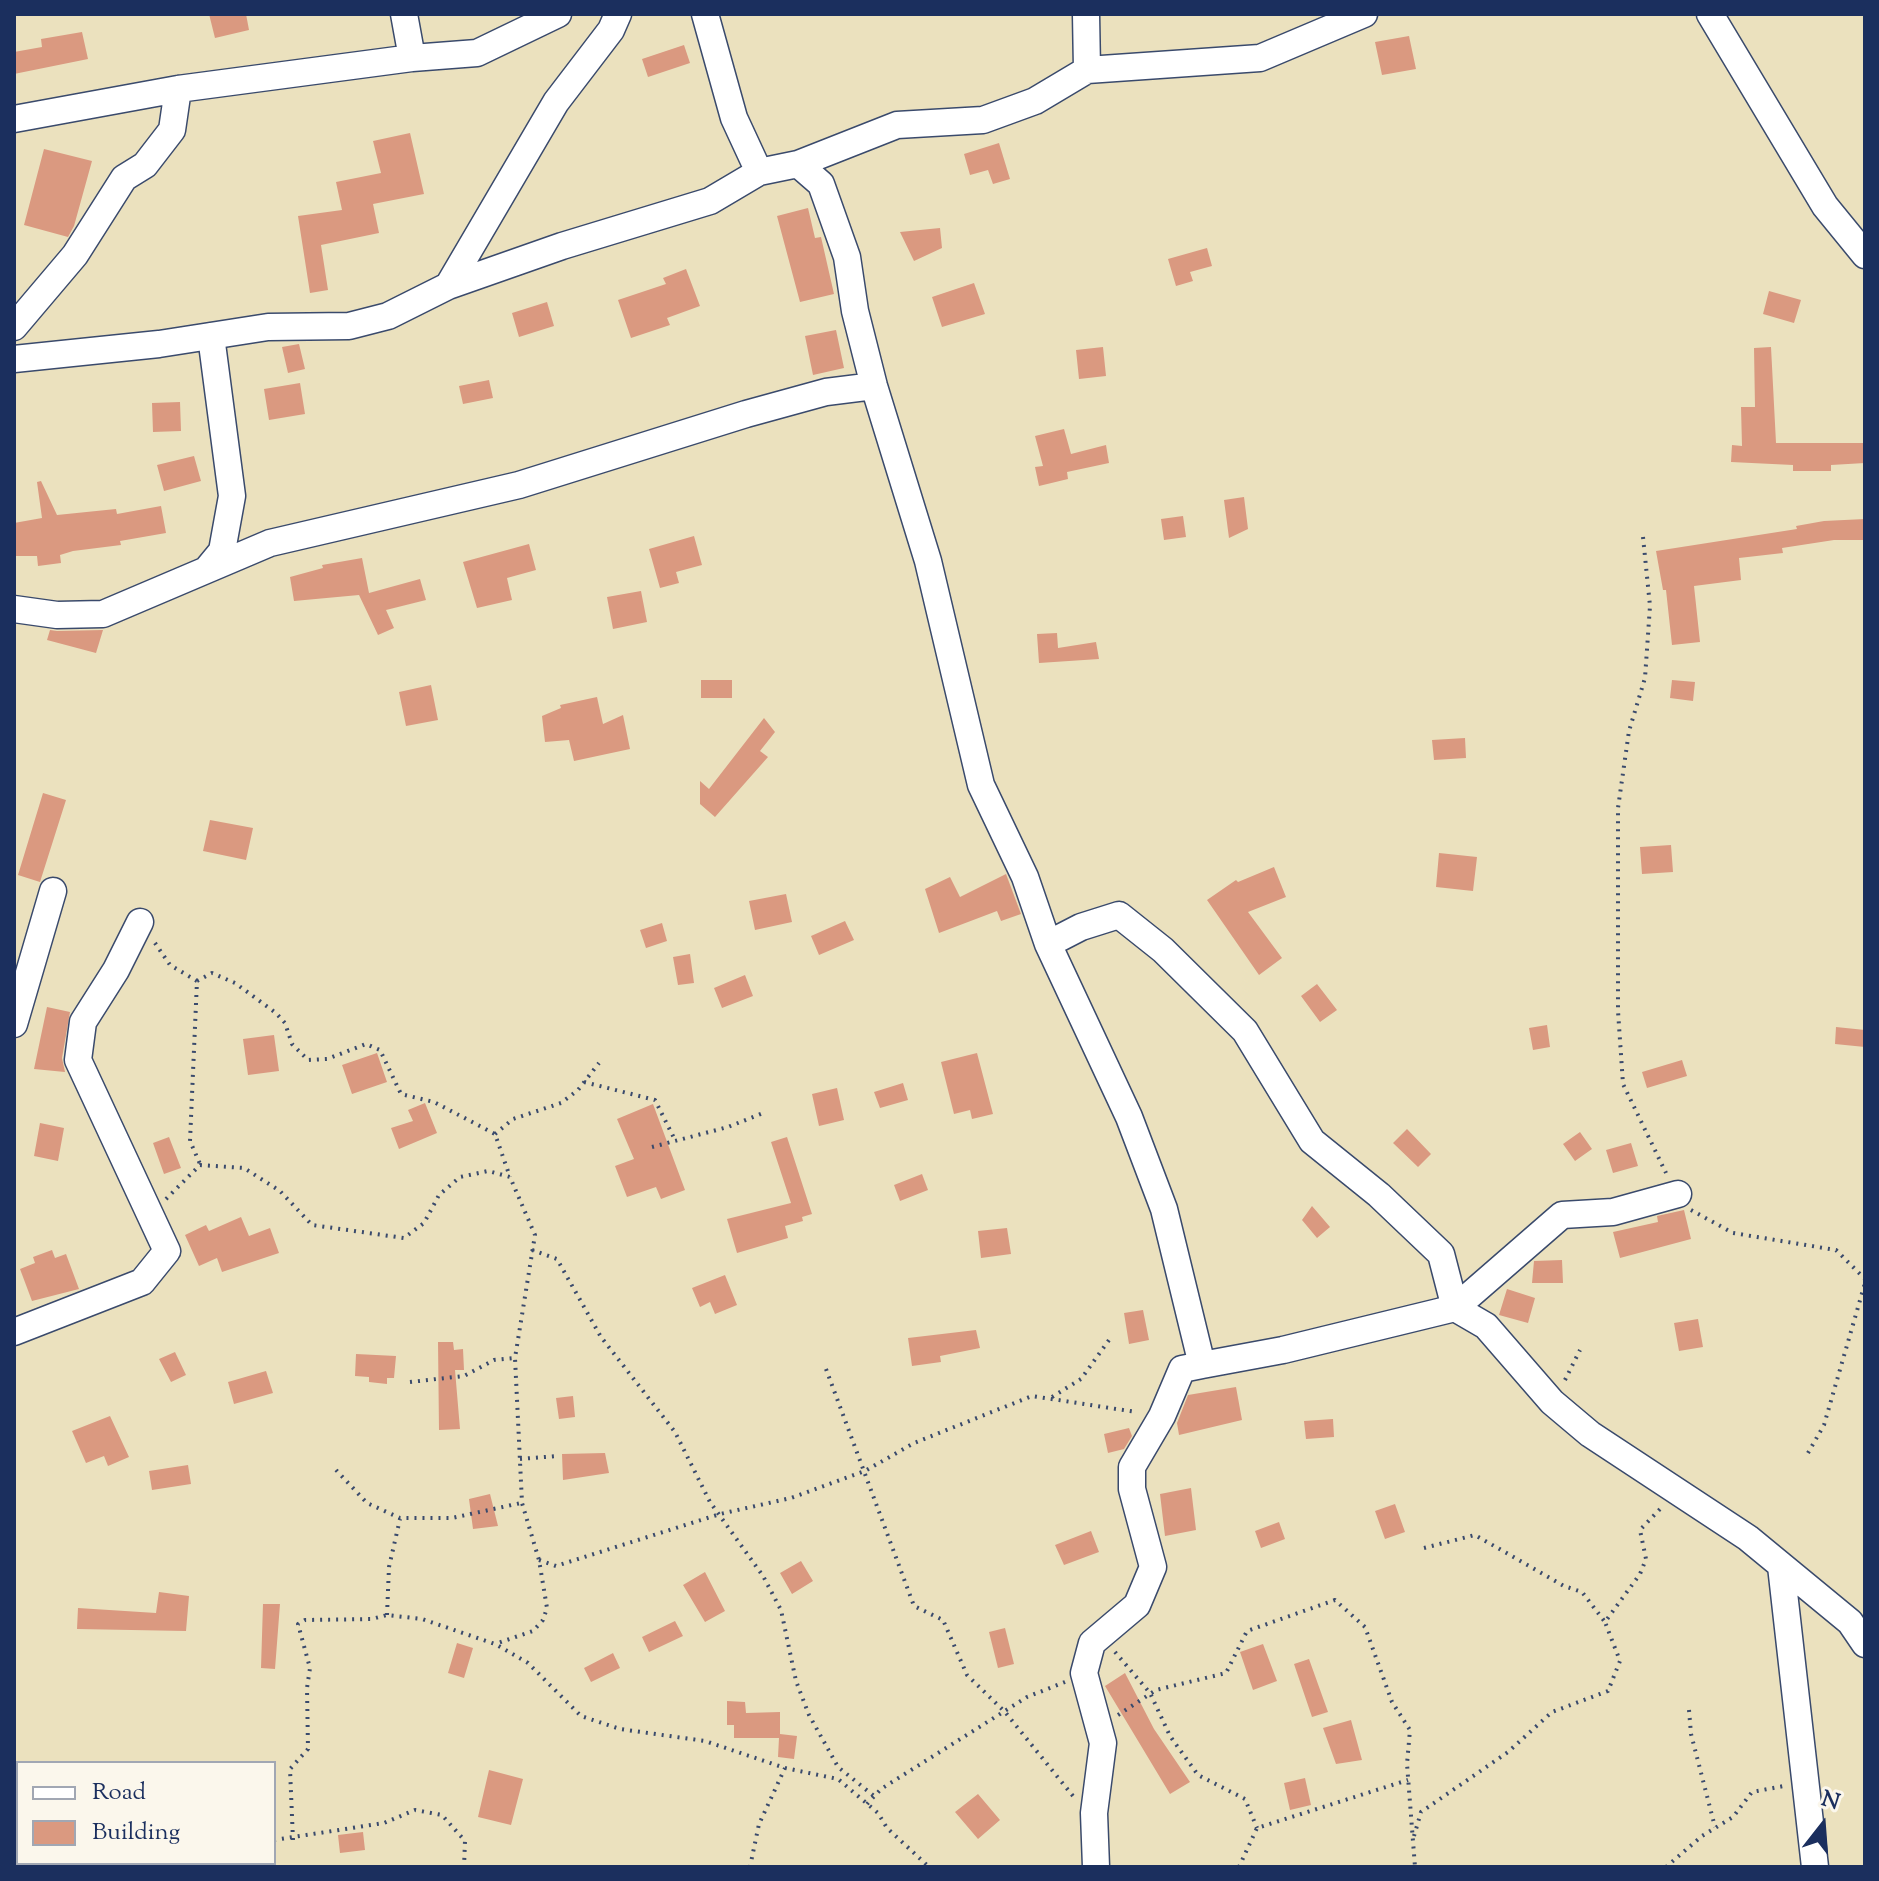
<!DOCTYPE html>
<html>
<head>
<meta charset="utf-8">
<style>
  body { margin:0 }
  #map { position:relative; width:1879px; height:1881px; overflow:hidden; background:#ebe1be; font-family:"Sorts Mill Goudy",serif }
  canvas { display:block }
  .frame { position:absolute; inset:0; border:16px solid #1b2f5e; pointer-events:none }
  .legend { position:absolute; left:16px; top:1761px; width:260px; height:104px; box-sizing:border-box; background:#fbf7ec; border:2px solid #a1a7b3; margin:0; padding:10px 14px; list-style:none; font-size:24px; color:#1b2f5e }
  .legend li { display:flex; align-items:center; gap:16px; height:40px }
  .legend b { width:40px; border:2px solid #a1a7b3 }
  .north { position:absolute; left:1783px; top:1785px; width:80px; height:80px; -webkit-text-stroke:6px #fbf7ec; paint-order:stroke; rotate:17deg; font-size:22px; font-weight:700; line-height:32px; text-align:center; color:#1b2f5e }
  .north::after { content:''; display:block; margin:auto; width:28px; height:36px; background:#1b2f5e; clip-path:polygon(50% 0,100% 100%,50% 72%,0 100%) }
</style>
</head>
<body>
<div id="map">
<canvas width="1879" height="1881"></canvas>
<div class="frame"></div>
<ul class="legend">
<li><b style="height:10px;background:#fff"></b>Road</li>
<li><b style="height:22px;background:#da9980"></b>Building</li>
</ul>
<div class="north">N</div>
</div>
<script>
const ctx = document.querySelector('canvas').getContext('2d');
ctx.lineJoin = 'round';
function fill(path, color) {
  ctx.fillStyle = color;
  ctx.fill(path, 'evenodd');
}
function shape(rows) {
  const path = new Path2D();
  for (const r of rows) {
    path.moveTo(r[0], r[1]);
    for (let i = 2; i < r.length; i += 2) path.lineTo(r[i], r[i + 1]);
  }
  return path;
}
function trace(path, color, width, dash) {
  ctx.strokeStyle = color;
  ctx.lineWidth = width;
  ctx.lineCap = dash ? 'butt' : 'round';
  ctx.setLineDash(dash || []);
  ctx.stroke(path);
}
const building = shape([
  [209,14,246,14,249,30,215,38],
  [82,32,88,59,14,74,14,52,42,47,41,39],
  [1409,36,1416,69,1382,75,1375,42],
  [684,45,690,63,648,77,642,59],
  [410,133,424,194,373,204,379,233,321,245,328,290,310,293,298,216,342,210,336,182,381,173,373,141],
  [999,143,1010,179,993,184,988,170,970,175,964,154],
  [44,149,92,161,74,226,68,237,24,225],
  [808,208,815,238,821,237,834,294,800,302,777,216],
  [940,228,942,248,914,261,900,232],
  [1207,248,1212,266,1190,272,1193,281,1176,286,1168,259],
  [686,269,700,306,667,318,670,325,631,338,618,300,666,284,663,278],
  [974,283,985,314,942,327,932,297],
  [1769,291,1801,300,1794,323,1763,314],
  [547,302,554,326,519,337,512,313],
  [836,330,844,368,813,375,805,336],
  [299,344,305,369,288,373,282,347],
  [1103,347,1106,376,1079,379,1076,350],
  [1771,347,1776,443,1865,443,1865,463,1831,465,1831,471,1793,471,1793,465,1731,462,1732,445,1742,446,1741,407,1755,407,1754,348],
  [489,380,493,398,463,404,459,386],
  [300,383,305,414,269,420,264,389],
  [180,402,181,431,153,432,152,403],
  [1064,429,1071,454,1106,445,1109,463,1067,472,1068,479,1039,486,1035,467,1043,466,1035,436],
  [194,456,201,481,164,491,157,465],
  [41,481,57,515,116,509,117,514,161,506,166,533,120,541,121,545,73,551,60,555,61,563,38,566,37,556,14,556,14,523,42,518,37,482],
  [1244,497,1248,529,1229,538,1224,500],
  [1183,516,1186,537,1164,540,1161,519],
  [1865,519,1865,540,1834,540,1782,548,1783,553,1739,558,1741,580,1694,586,1700,642,1672,645,1666,590,1663,590,1656,551,1797,529,1796,526,1824,521],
  [694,536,702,565,676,572,679,583,660,588,649,549],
  [529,544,536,570,507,578,512,600,477,608,463,562],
  [362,558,369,593,420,579,426,600,386,610,394,628,378,635,359,595,294,601,290,577,323,568,322,565],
  [641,591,647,622,613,629,607,597],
  [50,630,57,631,103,630,96,653,47,640],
  [1057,633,1058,648,1096,642,1099,659,1039,663,1037,634],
  [701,680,732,680,732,698,701,698],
  [1672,680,1695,682,1693,701,1670,698],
  [431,685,438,720,406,726,399,692],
  [597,697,603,724,623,715,630,749,574,761,569,740,545,742,542,716,561,708,560,705],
  [764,718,775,732,760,751,768,757,715,817,700,804,700,781,709,789],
  [1465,738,1466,758,1434,760,1432,740],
  [43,793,66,800,40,882,18,875],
  [210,820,253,828,246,860,203,851],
  [1671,845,1673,872,1642,874,1640,847],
  [1439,853,1477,857,1473,891,1436,887],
  [1274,867,1286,897,1248,912,1282,958,1259,975,1207,900,1236,880,1238,882],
  [1006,874,1021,914,1001,921,997,911,939,933,925,889,950,877,960,897],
  [786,894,792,922,755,930,749,901],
  [845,921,854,940,819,955,811,936],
  [662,923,667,941,646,948,640,930],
  [690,954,694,983,678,985,673,957],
  [745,975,753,996,722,1008,714,988],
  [1317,984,1337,1010,1320,1022,1301,996],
  [47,1007,70,1012,62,1058,65,1072,34,1069],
  [1547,1025,1550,1047,1533,1050,1529,1028],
  [1836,1027,1865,1030,1865,1047,1835,1044],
  [274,1035,279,1071,248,1075,243,1039],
  [377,1053,387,1082,352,1094,342,1065],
  [977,1053,993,1114,972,1119,970,1110,954,1114,941,1062],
  [1682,1060,1687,1076,1647,1088,1642,1072],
  [903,1083,908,1100,880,1108,874,1092],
  [837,1088,844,1120,819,1126,812,1094],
  [425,1103,437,1133,399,1149,391,1128,413,1121,408,1110],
  [653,1104,685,1190,661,1199,656,1187,627,1197,615,1166,634,1159,617,1119],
  [40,1123,64,1128,58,1161,34,1156],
  [1407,1129,1431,1154,1418,1167,1393,1143],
  [1580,1132,1592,1149,1575,1161,1563,1144],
  [169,1137,181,1168,164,1174,153,1143],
  [787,1137,812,1214,802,1217,803,1221,785,1226,788,1238,737,1253,727,1219,791,1203,771,1142],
  [1631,1143,1638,1166,1613,1173,1606,1150],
  [922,1174,928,1190,900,1201,894,1185],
  [1312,1206,1330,1227,1317,1238,1302,1220],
  [1684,1210,1691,1239,1620,1258,1613,1232,1658,1222,1657,1216],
  [241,1217,249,1236,270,1228,279,1253,222,1272,217,1258,199,1266,185,1235,206,1225,209,1231],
  [1007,1228,1011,1254,981,1258,978,1231],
  [52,1250,55,1258,66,1254,79,1289,32,1301,20,1269,35,1263,33,1257],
  [1562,1260,1563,1283,1532,1283,1534,1261],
  [725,1275,737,1305,715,1314,710,1302,700,1307,692,1288],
  [1507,1289,1535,1298,1528,1323,1499,1315],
  [1143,1310,1149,1340,1129,1344,1124,1313],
  [1698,1319,1703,1347,1679,1351,1674,1323],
  [976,1330,980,1348,940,1356,941,1362,912,1366,908,1338],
  [438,1342,453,1342,454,1350,463,1349,464,1370,455,1370,460,1429,439,1430],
  [175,1352,186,1375,171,1382,159,1359],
  [356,1354,396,1356,394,1378,387,1378,387,1384,369,1382,369,1377,355,1376],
  [266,1371,273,1393,234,1404,228,1382],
  [1236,1387,1242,1420,1179,1435,1177,1423,1188,1395],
  [573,1396,575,1417,559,1419,556,1398],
  [110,1416,129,1457,108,1466,104,1456,86,1463,72,1431],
  [1333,1419,1334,1437,1306,1439,1304,1421],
  [1129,1428,1132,1436,1124,1449,1108,1453,1104,1434],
  [605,1453,609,1473,563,1480,562,1454],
  [188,1465,191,1484,152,1490,149,1471],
  [1191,1488,1196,1530,1165,1536,1160,1494],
  [490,1494,498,1526,473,1529,469,1499],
  [1395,1504,1405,1532,1385,1539,1375,1511],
  [1279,1522,1285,1539,1261,1548,1255,1531],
  [1091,1531,1099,1552,1064,1565,1055,1545],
  [801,1561,813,1581,792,1594,780,1573],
  [705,1572,725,1611,705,1622,683,1585],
  [159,1592,189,1596,186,1631,77,1629,78,1608,156,1613],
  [263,1604,280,1604,275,1669,261,1668],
  [675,1621,683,1636,649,1652,642,1637],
  [1005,1628,1014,1664,998,1668,989,1632],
  [457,1643,473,1648,464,1678,448,1673],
  [1263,1644,1277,1681,1253,1690,1240,1652],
  [613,1653,620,1668,591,1682,584,1668],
  [1309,1659,1328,1712,1312,1717,1294,1664],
  [1125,1673,1154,1729,1190,1782,1170,1794,1105,1686],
  [727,1701,745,1702,746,1713,780,1712,780,1734,797,1736,794,1759,778,1757,779,1738,734,1738,734,1725,727,1725],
  [1351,1720,1362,1760,1336,1764,1323,1728],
  [489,1770,523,1779,511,1825,478,1817],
  [1305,1778,1311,1805,1290,1810,1284,1783],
  [978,1794,1000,1820,978,1839,955,1812],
  [363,1832,365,1850,340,1853,338,1835]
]);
const path = shape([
  [1643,537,1650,606,1645,678,1629,731,1618,808,1618,1011,1623,1084,1666,1173],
  [155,943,170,965,197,981,190,1141,200,1164],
  [197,981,212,973,235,983,276,1013,285,1023,292,1044,308,1060,327,1059,366,1044,380,1050,401,1094,434,1102,495,1134,510,1177],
  [584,1082,655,1100,675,1140],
  [495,1134,513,1119,561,1103,578,1090,599,1063],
  [652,1147,728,1127,763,1113],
  [166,1199,200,1165,244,1168,280,1191,312,1225,404,1238,424,1223,439,1195,460,1177,488,1171,510,1177,535,1235,515,1358,522,1503,539,1560,547,1608,543,1620,533,1631,495,1644],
  [1691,1210,1733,1233,1836,1250,1865,1279],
  [532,1250,557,1259,601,1337,675,1432,710,1502,763,1576,781,1610,796,1681,809,1715,838,1767,874,1796],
  [826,1369,914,1606,943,1620,967,1675,1005,1712,1073,1796],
  [1565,1380,1580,1350],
  [410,1382,464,1376,494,1360,515,1358],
  [1052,1397,1081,1379,1109,1340],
  [1808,1453,1824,1425,1865,1283],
  [520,1459,557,1456],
  [336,1470,367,1503,400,1518,452,1518,521,1503],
  [1424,1548,1475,1535,1564,1586,1582,1592,1605,1622,1640,1574,1646,1559,1640,1530,1661,1508],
  [539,1560,556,1566,720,1514,791,1498,865,1471,914,1443,1032,1396,1136,1412],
  [387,1615,389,1567,400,1519],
  [1115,1652,1150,1693,1170,1736,1198,1775,1245,1799,1257,1828],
  [1689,1710,1691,1734,1715,1827],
  [1118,1715,1156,1690,1226,1673,1247,1631,1335,1600,1365,1627,1392,1702,1410,1730,1407,1764,1415,1867],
  [867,1804,881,1789,1027,1697,1065,1682],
  [14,1809,18,1809],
  [1414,1836,1421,1812,1508,1752,1552,1712,1608,1691,1620,1661,1605,1622],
  [274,1840,384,1823,415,1810,442,1815,465,1841,464,1867],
  [293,1840,290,1769,308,1749,307,1688,310,1668,298,1624,305,1620,372,1619,387,1615,422,1619,495,1644,528,1663,581,1716,620,1729,705,1741,785,1768,838,1779,878,1813,887,1828,929,1867],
  [29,1867,34,1863],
  [750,1867,759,1824,785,1768],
  [1239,1867,1257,1828,1408,1780],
  [1666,1867,1702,1836,1733,1817,1752,1792,1784,1786]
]);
const minor = shape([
  [705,14,734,118,759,172],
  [1086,14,1087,70,1260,58,1364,14],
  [1710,14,1825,206,1865,255],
  [412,58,477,53,558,14],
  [14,119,178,89,412,58,404,14],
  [798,164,821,184,847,257,855,311,874,386,928,561,981,785,1025,877,1048,944,1129,1117,1164,1209,1202,1365,1182,1369,1162,1416,1132,1467,1132,1489,1153,1567,1137,1605,1092,1643,1084,1673,1103,1743,1094,1813,1096,1867],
  [448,286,556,102,611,30,618,14],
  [14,327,75,255,124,178,145,165,172,130,178,89],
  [14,359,159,344,268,327,349,326,388,316,448,286,562,246,710,201,759,172,798,164,897,125,983,120,1035,101,1087,70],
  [208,568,222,551,232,496,211,336],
  [14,609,57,615,103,614,270,543,519,485,746,414,826,392,874,386],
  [1048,944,1081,927,1119,915,1163,950,1245,1031,1312,1141,1379,1195,1441,1254,1455,1308,1486,1326,1552,1402,1590,1434,1748,1538,1850,1622,1865,1644],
  [14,1024,53,891],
  [14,1332,142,1282,167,1251,78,1060,83,1022,116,970,140,922],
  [1202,1365,1283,1350,1455,1308,1562,1215,1613,1212,1678,1194],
  [1781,1566,1815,1867]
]);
fill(building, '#da9980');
trace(minor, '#3a4a6c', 29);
trace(path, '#3a4a6c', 4, [2, 6]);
trace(minor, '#fff', 26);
</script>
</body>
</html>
